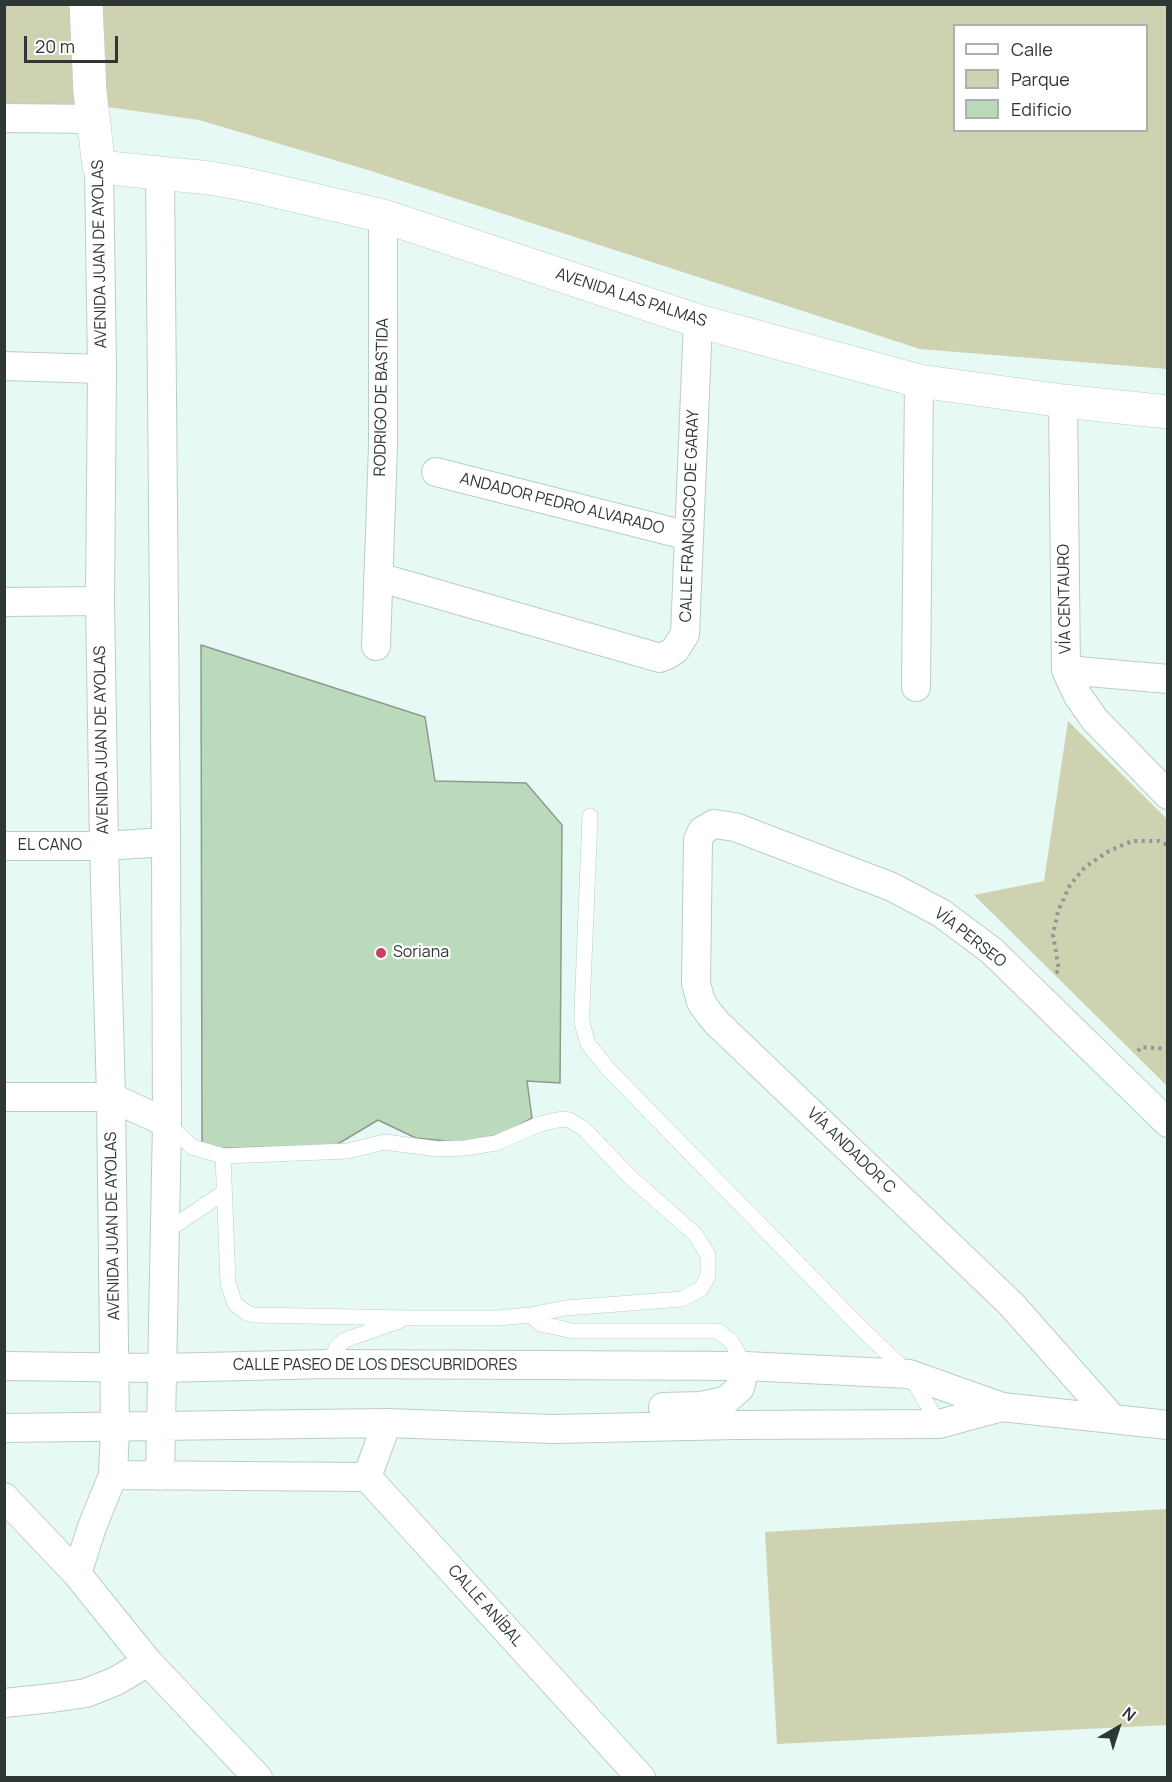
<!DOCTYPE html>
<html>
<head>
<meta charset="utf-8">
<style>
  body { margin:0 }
  #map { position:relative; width:1172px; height:1782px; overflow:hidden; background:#e6f9f4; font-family:Manrope,sans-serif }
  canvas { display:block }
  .frame { position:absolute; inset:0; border:6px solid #2f3735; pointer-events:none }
  .legend { position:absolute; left:953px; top:24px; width:195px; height:108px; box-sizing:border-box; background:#fff; border:2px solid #acafae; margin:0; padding:8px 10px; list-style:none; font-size:18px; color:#2f3735 }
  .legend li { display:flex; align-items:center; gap:12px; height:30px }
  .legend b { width:30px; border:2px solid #acafae }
  .north { position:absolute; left:1088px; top:1698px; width:60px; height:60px; -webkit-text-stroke:4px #fff; paint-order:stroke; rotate:39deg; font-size:16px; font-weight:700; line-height:24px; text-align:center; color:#2f3735 }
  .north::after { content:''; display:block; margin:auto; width:21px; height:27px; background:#2f3735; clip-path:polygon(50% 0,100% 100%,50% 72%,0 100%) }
  .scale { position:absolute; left:24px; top:36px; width:94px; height:27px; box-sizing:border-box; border:3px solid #2f3735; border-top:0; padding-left:8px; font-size:18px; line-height:21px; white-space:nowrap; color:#2f3735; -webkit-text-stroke:4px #fff; paint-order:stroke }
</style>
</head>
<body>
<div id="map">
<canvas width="1172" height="1782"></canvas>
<div class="frame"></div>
<ul class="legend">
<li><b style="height:8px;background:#fff"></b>Calle</li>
<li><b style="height:16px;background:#cfd2b1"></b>Parque</li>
<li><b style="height:16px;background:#bbdabc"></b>Edificio</li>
</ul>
<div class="north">N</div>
<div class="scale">20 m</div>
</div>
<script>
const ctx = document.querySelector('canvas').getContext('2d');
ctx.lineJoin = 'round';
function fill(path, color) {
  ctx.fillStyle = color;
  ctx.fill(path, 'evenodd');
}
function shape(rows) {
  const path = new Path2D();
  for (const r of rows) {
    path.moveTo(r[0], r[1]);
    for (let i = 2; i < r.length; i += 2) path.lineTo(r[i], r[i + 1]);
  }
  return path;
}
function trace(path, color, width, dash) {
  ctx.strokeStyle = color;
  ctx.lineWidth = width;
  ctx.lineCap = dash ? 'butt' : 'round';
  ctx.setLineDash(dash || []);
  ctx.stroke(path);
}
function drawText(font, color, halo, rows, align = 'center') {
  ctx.font = font + ' Manrope,sans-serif';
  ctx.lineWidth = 4.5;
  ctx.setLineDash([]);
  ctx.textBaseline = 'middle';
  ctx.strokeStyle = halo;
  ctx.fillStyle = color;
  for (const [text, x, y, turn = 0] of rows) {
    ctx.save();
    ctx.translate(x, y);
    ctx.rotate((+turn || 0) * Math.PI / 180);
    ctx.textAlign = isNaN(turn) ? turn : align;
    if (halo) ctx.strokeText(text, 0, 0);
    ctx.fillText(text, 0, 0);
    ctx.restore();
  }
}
const green = shape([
  [5,5,1167,5,1167,369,920,349,368,170,199,120,93,105,5,104],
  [954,26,1146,26,1146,130,954,130],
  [1068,721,1167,819,1167,1086,974,895,1044,881],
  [1167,1509,1167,1725,777,1744,765,1532]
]);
const building = shape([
  [201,645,425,717,435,781,526,783,562,825,560,1083,527,1081,532,1118,505,1133,466,1143,416,1138,378,1120,336,1145,202,1149,201,645]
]);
const path = shape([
  [1056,973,1059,970,1053,935,1058,911,1070,885,1085,867,1109,851,1132,841,1159,841,1168,845],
  [1138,1051,1141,1047,1168,1049]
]);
const service = shape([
  [590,816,582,1010,582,1023,588,1044,610,1071,860,1327,909,1374,939,1424],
  [167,1123,192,1147,223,1156,228,1283,235,1304,247,1313,254,1315,407,1318,499,1318,530,1315,566,1308,682,1299,701,1289,708,1276,708,1255,695,1234,631,1178,583,1128,569,1120,562,1119,540,1124,496,1143,465,1148,437,1149,385,1142,348,1151,223,1156],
  [165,1232,223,1193],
  [530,1315,541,1324,573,1331,718,1331,731,1341,745,1366],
  [328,1364,337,1347,345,1340,399,1321]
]);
const minor = shape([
  [4,118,94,119],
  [4,366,102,369],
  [1063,401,1066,670,1078,696,1095,720,1168,795],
  [436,472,689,536],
  [378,577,660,658,667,655,675,650,685,634,698,321],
  [4,602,100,601],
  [376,646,383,446,383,216],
  [1066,670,1168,679],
  [916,687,919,381],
  [4,846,104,846,166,842],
  [4,1097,111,1097,167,1123],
  [4,1366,162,1368,328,1364,745,1366,909,1374,1002,1407,1168,1425],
  [663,1407,701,1406,725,1401,740,1388,745,1366],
  [1113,1419,1011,1304,717,1023,708,1012,701,1002,696,983,698,840,702,831,714,824,735,827,892,887,941,913,992,951,1168,1123],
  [4,1428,387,1423,553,1429,736,1425,939,1424,1002,1407],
  [113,1475,367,1477],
  [160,1476,167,1123,166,842,160,172],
  [367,1477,641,1778],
  [367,1477,387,1423],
  [4,1497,77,1574,148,1662,258,1778],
  [77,1574,92,1527,113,1475,115,1428,111,1097,104,846,100,601,102,369,99,167],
  [4,1703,52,1698,86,1693,116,1681,148,1662]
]);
const tertiary = shape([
  [86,4,90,92,99,167,210,178,249,185,383,216,698,321,919,381,1063,401,1168,412]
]);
const markers = [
  [381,953,6,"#cc3d64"]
];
const streetNames = [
  ["AVENIDA JUAN DE AYOLAS",100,254,-91],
  ["AVENIDA LAS PALMAS",631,298,18],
  ["RODRIGO DE BASTIDA",382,397,-89],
  ["ANDADOR PEDRO ALVARADO",562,504,14],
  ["CALLE FRANCISCO DE GARAY",690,516,-88],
  ["VÍA CENTAURO",1065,599,-91],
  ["AVENIDA JUAN DE AYOLAS",102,740,-91],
  ["EL CANO",50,846],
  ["VÍA PERSEO",970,938,38],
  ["VÍA ANDADOR C",851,1151,44],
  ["AVENIDA JUAN DE AYOLAS",113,1226,-91],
  ["CALLE PASEO DE LOS DESCUBRIDORES",375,1366],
  ["CALLE ANÍBAL",485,1606,48]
];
const poiNames = [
  ["Soriana",393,953]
];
fill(green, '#cfd2b1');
fill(building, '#bbdabc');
trace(building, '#8f9a8f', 1.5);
trace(service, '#bbcdc9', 16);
trace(minor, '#bbcdc9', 30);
trace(tertiary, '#bbcdc9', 34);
trace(path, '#8b9895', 4, [3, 4.5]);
trace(service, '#fff', 15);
trace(minor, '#fff', 28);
trace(tertiary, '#fff', 33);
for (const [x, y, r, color] of markers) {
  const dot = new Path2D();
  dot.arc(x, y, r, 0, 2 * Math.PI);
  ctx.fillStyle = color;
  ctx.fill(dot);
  trace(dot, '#fff', 2);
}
drawText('16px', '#2f3735', '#fff', streetNames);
drawText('16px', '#2f3735', '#fff', poiNames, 'left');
</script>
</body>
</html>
